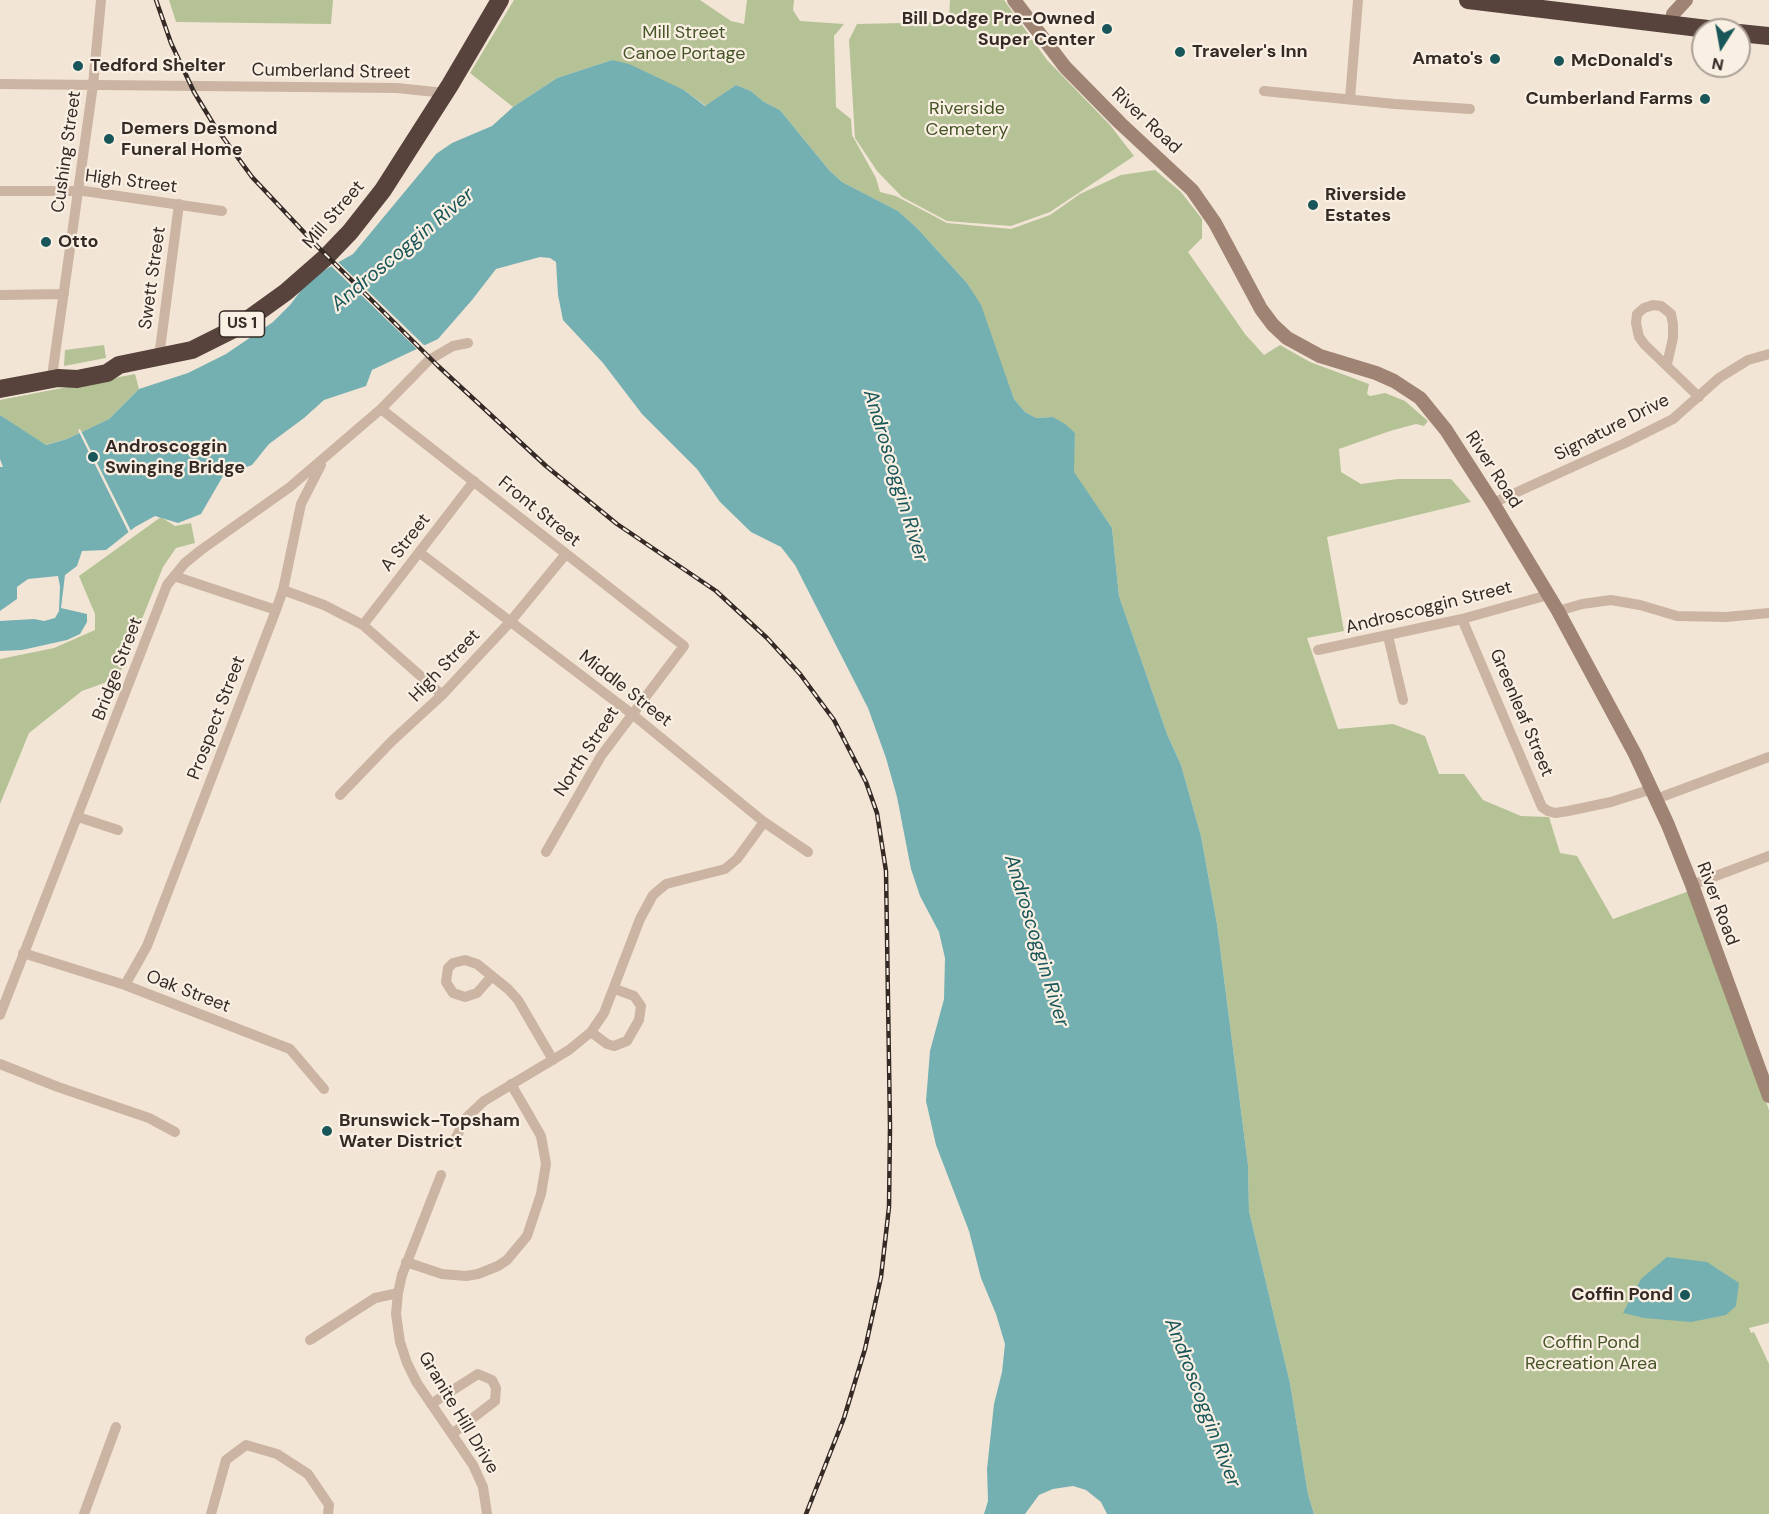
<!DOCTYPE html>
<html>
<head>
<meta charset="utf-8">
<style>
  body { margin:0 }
  #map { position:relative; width:1769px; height:1514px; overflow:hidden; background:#f3e5d6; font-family:"DM Sans",sans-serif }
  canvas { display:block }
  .north { position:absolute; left:1691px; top:18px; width:60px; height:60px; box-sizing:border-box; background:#faefe3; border:2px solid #aba097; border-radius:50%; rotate:191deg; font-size:16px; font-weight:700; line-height:24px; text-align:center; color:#352a25 }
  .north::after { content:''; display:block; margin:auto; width:21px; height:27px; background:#185659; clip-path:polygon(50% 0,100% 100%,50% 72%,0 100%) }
</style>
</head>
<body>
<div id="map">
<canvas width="1769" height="1514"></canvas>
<div class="north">N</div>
</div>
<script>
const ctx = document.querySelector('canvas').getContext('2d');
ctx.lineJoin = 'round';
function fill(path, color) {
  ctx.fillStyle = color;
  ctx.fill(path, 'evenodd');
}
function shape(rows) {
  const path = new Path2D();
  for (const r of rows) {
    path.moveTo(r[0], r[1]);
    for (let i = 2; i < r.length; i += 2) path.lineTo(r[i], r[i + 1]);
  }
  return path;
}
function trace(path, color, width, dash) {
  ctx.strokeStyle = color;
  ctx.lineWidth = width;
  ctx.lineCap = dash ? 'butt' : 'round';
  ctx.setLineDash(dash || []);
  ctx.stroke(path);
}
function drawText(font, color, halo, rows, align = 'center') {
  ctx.font = font + ' "DM Sans",sans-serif';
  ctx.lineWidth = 4.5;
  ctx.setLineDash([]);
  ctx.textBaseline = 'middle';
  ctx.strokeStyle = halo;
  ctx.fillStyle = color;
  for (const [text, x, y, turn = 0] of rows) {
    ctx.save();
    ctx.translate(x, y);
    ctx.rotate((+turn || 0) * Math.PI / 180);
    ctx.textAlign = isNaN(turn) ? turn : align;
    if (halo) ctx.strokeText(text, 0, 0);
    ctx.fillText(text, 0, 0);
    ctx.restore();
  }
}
const green = shape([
  [169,0,333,0,331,24,176,22],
  [514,0,700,0,731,21,744,24,747,0,794,0,793,10,800,21,844,24,834,36,836,107,851,119,852,135,876,178,880,192,896,196,947,223,1011,229,1050,215,1080,194,1121,175,1155,170,1181,192,1202,219,1202,238,1188,252,1245,334,1264,355,1280,345,1310,362,1369,384,1367,394,1370,396,1385,393,1405,401,1428,421,1424,426,1416,424,1390,431,1339,449,1341,472,1361,484,1398,479,1451,479,1471,502,1327,537,1344,631,1307,638,1338,729,1393,724,1425,736,1439,774,1464,774,1483,800,1521,816,1549,817,1560,853,1577,856,1613,919,1689,891,1769,1110,1769,1323,1749,1328,1751,1333,1754,1332,1769,1364,1769,1514,1314,1514,1308,1494,1290,1383,1249,1211,1248,1165,1217,924,1201,836,1181,765,1167,734,1119,596,1112,528,1073,472,1075,433,1053,417,1036,418,1025,412,1014,399,980,305,967,283,917,228,898,211,842,182,829,170,780,110,764,102,751,91,736,85,706,106,684,90,612,60,557,78,513,107,470,73],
  [950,0,1004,0,1047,60,1110,125,1134,156,1050,212,1011,226,947,221,902,197,877,171,855,138,849,40,857,24,949,22],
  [104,345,106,358,64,366,65,350],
  [135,374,139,389,109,419,67,439,45,445,0,415,0,400],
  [161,517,175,526,191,523,195,543,176,548,163,567,118,678,82,691,29,733,0,804,0,659,54,648,95,630,95,614,79,576]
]);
const water = shape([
  [612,60,629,64,684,90,705,106,736,85,751,91,764,102,780,110,829,170,842,182,898,211,917,228,967,283,981,305,1014,399,1025,412,1036,418,1053,417,1065,424,1075,433,1074,472,1112,528,1119,596,1167,734,1181,765,1201,836,1217,924,1248,1165,1249,1211,1290,1383,1308,1494,1314,1514,1107,1514,1101,1502,1086,1490,1073,1486,1053,1489,1039,1495,1025,1514,984,1514,988,1501,987,1469,994,1404,1002,1372,1005,1344,996,1314,981,1278,969,1231,936,1145,926,1101,930,1051,944,999,945,958,939,932,920,896,911,869,897,797,886,758,868,708,795,565,781,547,751,532,720,502,697,469,642,414,603,363,563,320,558,295,556,262,550,258,540,257,496,269,472,300,438,339,372,370,366,386,324,400,304,418,269,444,252,465,223,476,201,514,178,523,155,516,135,527,106,550,82,551,77,566,65,575,61,608,87,614,87,622,80,634,67,640,22,650,0,651,0,621,34,619,44,621,55,618,59,611,60,586,58,576,28,579,17,587,17,599,0,611,0,467,3,467,0,459,0,415,46,445,67,439,109,419,139,389,188,373,226,354,273,322,290,305,302,289,321,272,353,254,436,154,452,143,492,126,513,107,557,78],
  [1667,1257,1707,1262,1739,1283,1736,1306,1726,1315,1691,1322,1644,1318,1623,1313,1641,1279]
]);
const pier = shape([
  [336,260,427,348,419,351,329,264],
  [80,429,132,533,130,535,78,430]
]);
const street = shape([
  [0,84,397,88,445,93],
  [1264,91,1395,104,1470,109],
  [1350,99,1358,0],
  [0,191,84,191,222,211],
  [0,295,64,294],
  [159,357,179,204],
  [1667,364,1673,338,1673,324,1671,314,1661,306,1653,305,1644,308,1637,314,1636,323,1639,337,1645,345,1699,397],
  [54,379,53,369,93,85,101,0],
  [381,409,429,360,453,346,468,343],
  [1493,503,1623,444,1673,419,1719,378,1748,360,1769,354],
  [420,553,632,714,764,822,808,852],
  [174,576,276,610],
  [283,590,324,605,363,625,442,695],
  [1558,611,1582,604,1611,600,1640,605,1677,616,1726,617,1769,613],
  [1462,619,1542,807,1548,811,1555,813,1568,811,1611,802,1652,789],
  [363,625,474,481],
  [1388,636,1403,700],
  [1318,650,1462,619,1548,595],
  [340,795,392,741,442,695,510,622,565,555],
  [1656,799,1769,757],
  [78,817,118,830],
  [1692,885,1769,856],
  [23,953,125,985,290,1049,324,1089],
  [492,976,477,993,465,997,453,993,446,982,448,968,453,963,465,960,477,964,508,989,518,1000,553,1060],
  [125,985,147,946,276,610,283,590,301,504,321,465],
  [0,1015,167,585,185,563,201,550,290,487,381,409,684,646,601,756,546,852],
  [591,1032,607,1044,614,1046,627,1041,639,1020,641,1006,634,996,615,989],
  [0,1064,58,1087,149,1118,175,1132],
  [453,1144,465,1119,484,1101,569,1050,591,1032,604,1013,640,919,653,895,666,884,725,869,737,859,764,822],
  [441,1175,402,1275,398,1293,396,1314,400,1342,407,1363,417,1383,473,1465,483,1487,487,1514],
  [406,1262,442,1274,466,1276,478,1274,498,1266,507,1260,527,1236,541,1194,546,1164,541,1136,511,1084],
  [310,1340,375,1298,398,1293],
  [431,1404,478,1374,492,1380,496,1388,495,1401,452,1434],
  [84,1514,116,1427],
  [211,1514,226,1460,246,1445,277,1454,308,1474,329,1505,328,1514]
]);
const secondary = shape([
  [1014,0,1065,67,1120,123,1192,190,1215,223,1261,309,1273,325,1287,338,1320,356,1376,373,1394,381,1420,398,1446,430,1493,503,1558,611,1635,754,1668,825,1692,885,1769,1096],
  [1672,25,1673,14,1686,0]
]);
const highway = shape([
  [1468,0,1716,30],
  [1739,33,1769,36],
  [0,389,58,378,77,379,107,373,119,365,192,350,236,328,286,292,326,257,350,232,383,190,450,85,500,0]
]);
const rail = shape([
  [156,0,171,43,194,92,214,125,252,177,317,246,438,366,546,466,617,524,716,591,767,638,800,674,834,720,866,782,877,813,886,871,890,1127,889,1207,881,1277,865,1349,844,1418,806,1514]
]);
const markers = [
  [1107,29,6,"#185659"],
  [1180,52,6,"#185659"],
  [1495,59,6,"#185659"],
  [1559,61,6,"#185659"],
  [78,66,6,"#185659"],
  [1705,99,6,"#185659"],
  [109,139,6,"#185659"],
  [1313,205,6,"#185659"],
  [46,242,6,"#185659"],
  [93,457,6,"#185659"],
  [327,1131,6,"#185659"],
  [1685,1295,6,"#185659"]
];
const shields = [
  [242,324,45]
];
const shieldNames = [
  ["US 1",242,324]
];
const poiNames = [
  ["Bill Dodge Pre-Owned",1095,19,"right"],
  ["Super Center",1095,40,"right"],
  ["Traveler's Inn",1192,52],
  ["Amato's",1483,59,"right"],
  ["McDonald's",1571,61],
  ["Tedford Shelter",90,66],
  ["Cumberland Farms",1693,99,"right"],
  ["Demers Desmond",121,129],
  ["Funeral Home",121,150],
  ["Riverside",1325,195],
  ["Estates",1325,216],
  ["Otto",58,242],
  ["Androscoggin",105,447],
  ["Swinging Bridge",105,468],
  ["Brunswick-Topsham",339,1121],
  ["Water District",339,1142],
  ["Coffin Pond",1673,1295,"right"]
];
const parkNames = [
  ["Mill Street",684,33],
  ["Canoe Portage",684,54],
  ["Riverside",967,109],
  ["Cemetery",967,130],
  ["Coffin Pond",1591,1343],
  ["Recreation Area",1591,1364]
];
const streetNames = [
  ["Cumberland Street",331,72,1],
  ["River Road",1146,121,43],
  ["Cushing Street",67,152,-82],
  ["High Street",131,182,7],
  ["Mill Street",334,215,-49],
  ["Swett Street",153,278,-82],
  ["Signature Drive",1612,428,-27],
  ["River Road",1493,470,57],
  ["Front Street",539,512,39],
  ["A Street",406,543,-52],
  ["Androscoggin Street",1429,608,-14],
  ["High Street",445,666,-46],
  ["Bridge Street",118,669,-69],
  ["Middle Street",625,689,38],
  ["Greenleaf Street",1521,713,67],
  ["Prospect Street",217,718,-69],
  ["North Street",587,752,-57],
  ["River Road",1717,904,69],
  ["Oak Street",188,992,21],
  ["Granite Hill Drive",458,1413,59]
];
const waterNames = [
  ["Androscoggin River",403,250,-40],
  ["Androscoggin River",895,476,73],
  ["Androscoggin River",1036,941,73],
  ["Androscoggin River",1202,1403,69]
];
fill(green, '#b4c296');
fill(water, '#74b0b2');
fill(pier, '#f3e5d6');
trace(street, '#cbb4a2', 10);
trace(secondary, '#9f8373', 14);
trace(highway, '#57433b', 18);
trace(rail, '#352a25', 4.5);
trace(rail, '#faefe3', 2, [7]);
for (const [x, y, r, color] of markers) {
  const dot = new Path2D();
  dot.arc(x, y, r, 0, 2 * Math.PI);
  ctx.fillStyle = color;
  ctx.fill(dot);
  trace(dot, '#faefe3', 2);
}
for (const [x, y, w] of shields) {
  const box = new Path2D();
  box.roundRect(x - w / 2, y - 13, w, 26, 4.5);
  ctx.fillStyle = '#faefe3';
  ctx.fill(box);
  trace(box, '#352a25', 1.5);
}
drawText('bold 16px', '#352a25', null, shieldNames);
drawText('bold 18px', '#352a25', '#faefe3', poiNames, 'left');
drawText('18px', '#455527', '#faefe3', parkNames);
drawText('18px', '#352a25', '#faefe3', streetNames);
drawText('italic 20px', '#185659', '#faefe3', waterNames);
</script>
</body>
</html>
